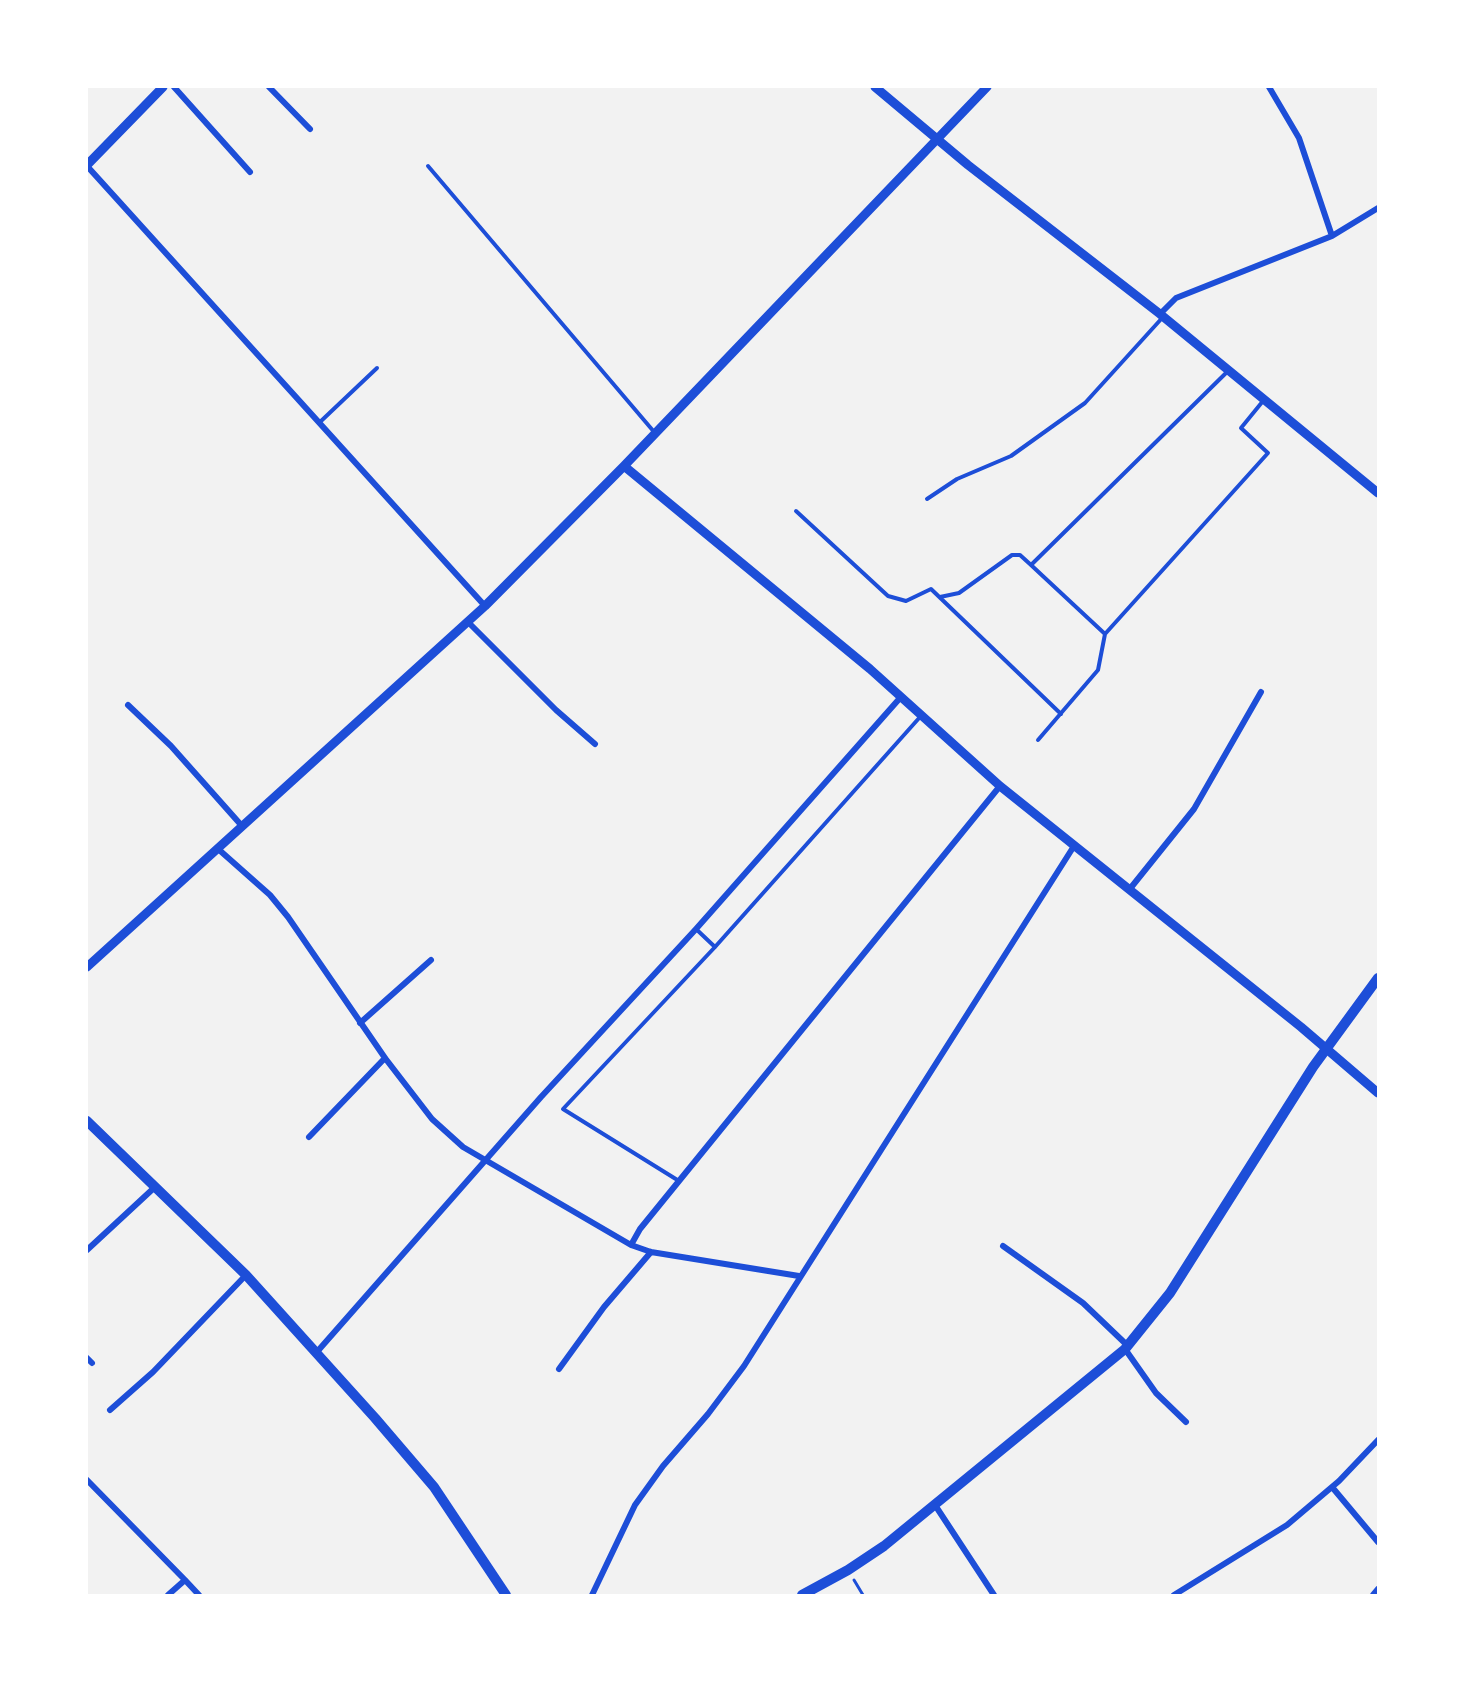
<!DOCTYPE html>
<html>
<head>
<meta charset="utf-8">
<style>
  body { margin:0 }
  #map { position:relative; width:1465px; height:1682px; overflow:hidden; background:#f2f2f2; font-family:"Varela Round",sans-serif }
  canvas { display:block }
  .frame { position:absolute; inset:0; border:88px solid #fff; pointer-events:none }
</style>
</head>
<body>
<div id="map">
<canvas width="1465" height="1682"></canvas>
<div class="frame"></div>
</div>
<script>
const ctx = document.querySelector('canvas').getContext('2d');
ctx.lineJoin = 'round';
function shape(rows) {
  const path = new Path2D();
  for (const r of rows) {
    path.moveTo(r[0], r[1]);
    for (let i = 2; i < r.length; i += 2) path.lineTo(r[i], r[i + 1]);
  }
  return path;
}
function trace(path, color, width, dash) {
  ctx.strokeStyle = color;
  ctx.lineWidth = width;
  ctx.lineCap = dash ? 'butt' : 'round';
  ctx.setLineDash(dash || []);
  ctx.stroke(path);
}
const path = shape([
  [854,1580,863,1595]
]);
const service = shape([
  [428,166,655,433],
  [1227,372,1031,565,1105,634,1268,453,1241,428,1263,401],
  [320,422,377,368],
  [927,499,957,479,1011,456,1085,403,1163,317],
  [796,511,888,596,906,601,931,589,1061,714],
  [940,597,959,593,1012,555,1020,555,1031,565],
  [1038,740,1098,670,1105,634],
  [696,929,715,947],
  [679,1181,563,1109,715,947,920,717]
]);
const minor = shape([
  [174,87,250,172],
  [269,87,310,129],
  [1269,87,1299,138,1332,236],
  [87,166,485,606],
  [1160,314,1176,298,1332,236,1378,208],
  [468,622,556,710,595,744],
  [128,705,171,746,242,826],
  [217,848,270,895,288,917,385,1058,432,1119,463,1147,631,1245,651,1252,799,1276],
  [1129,890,1194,809,1261,692],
  [360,1023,431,960],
  [309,1137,385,1058],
  [631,1245,640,1229,1000,786],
  [1003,1246,1083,1303,1128,1346],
  [87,1250,155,1187],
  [1125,1349,1156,1393,1186,1422],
  [316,1353,541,1097,696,929,900,698],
  [87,1358,92,1363],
  [559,1369,604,1307,651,1252],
  [110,1410,153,1372,246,1275],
  [87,1480,185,1580],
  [1332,1487,1378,1542],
  [935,1505,994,1595],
  [168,1595,185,1580,199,1595],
  [592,1595,635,1505,663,1466,708,1414,744,1366,1074,846],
  [1174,1595,1287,1525,1339,1481,1378,1440],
  [1373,1595,1378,1589]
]);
const tertiary = shape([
  [875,87,968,165,1160,314,1378,493],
  [87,165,163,87],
  [624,466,870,669,1000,786,1301,1027,1378,1093],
  [87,967,485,606,624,466,987,87]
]);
const secondary = shape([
  [87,1121,246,1275,375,1418,434,1487,506,1595],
  [802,1595,848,1570,884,1546,1125,1349,1170,1293,1313,1067,1378,978]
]);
trace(path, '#1d4ed8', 3);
trace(service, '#1d4ed8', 4);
trace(minor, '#1d4ed8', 6);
trace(tertiary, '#1d4ed8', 9);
trace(secondary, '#1d4ed8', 10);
</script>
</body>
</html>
